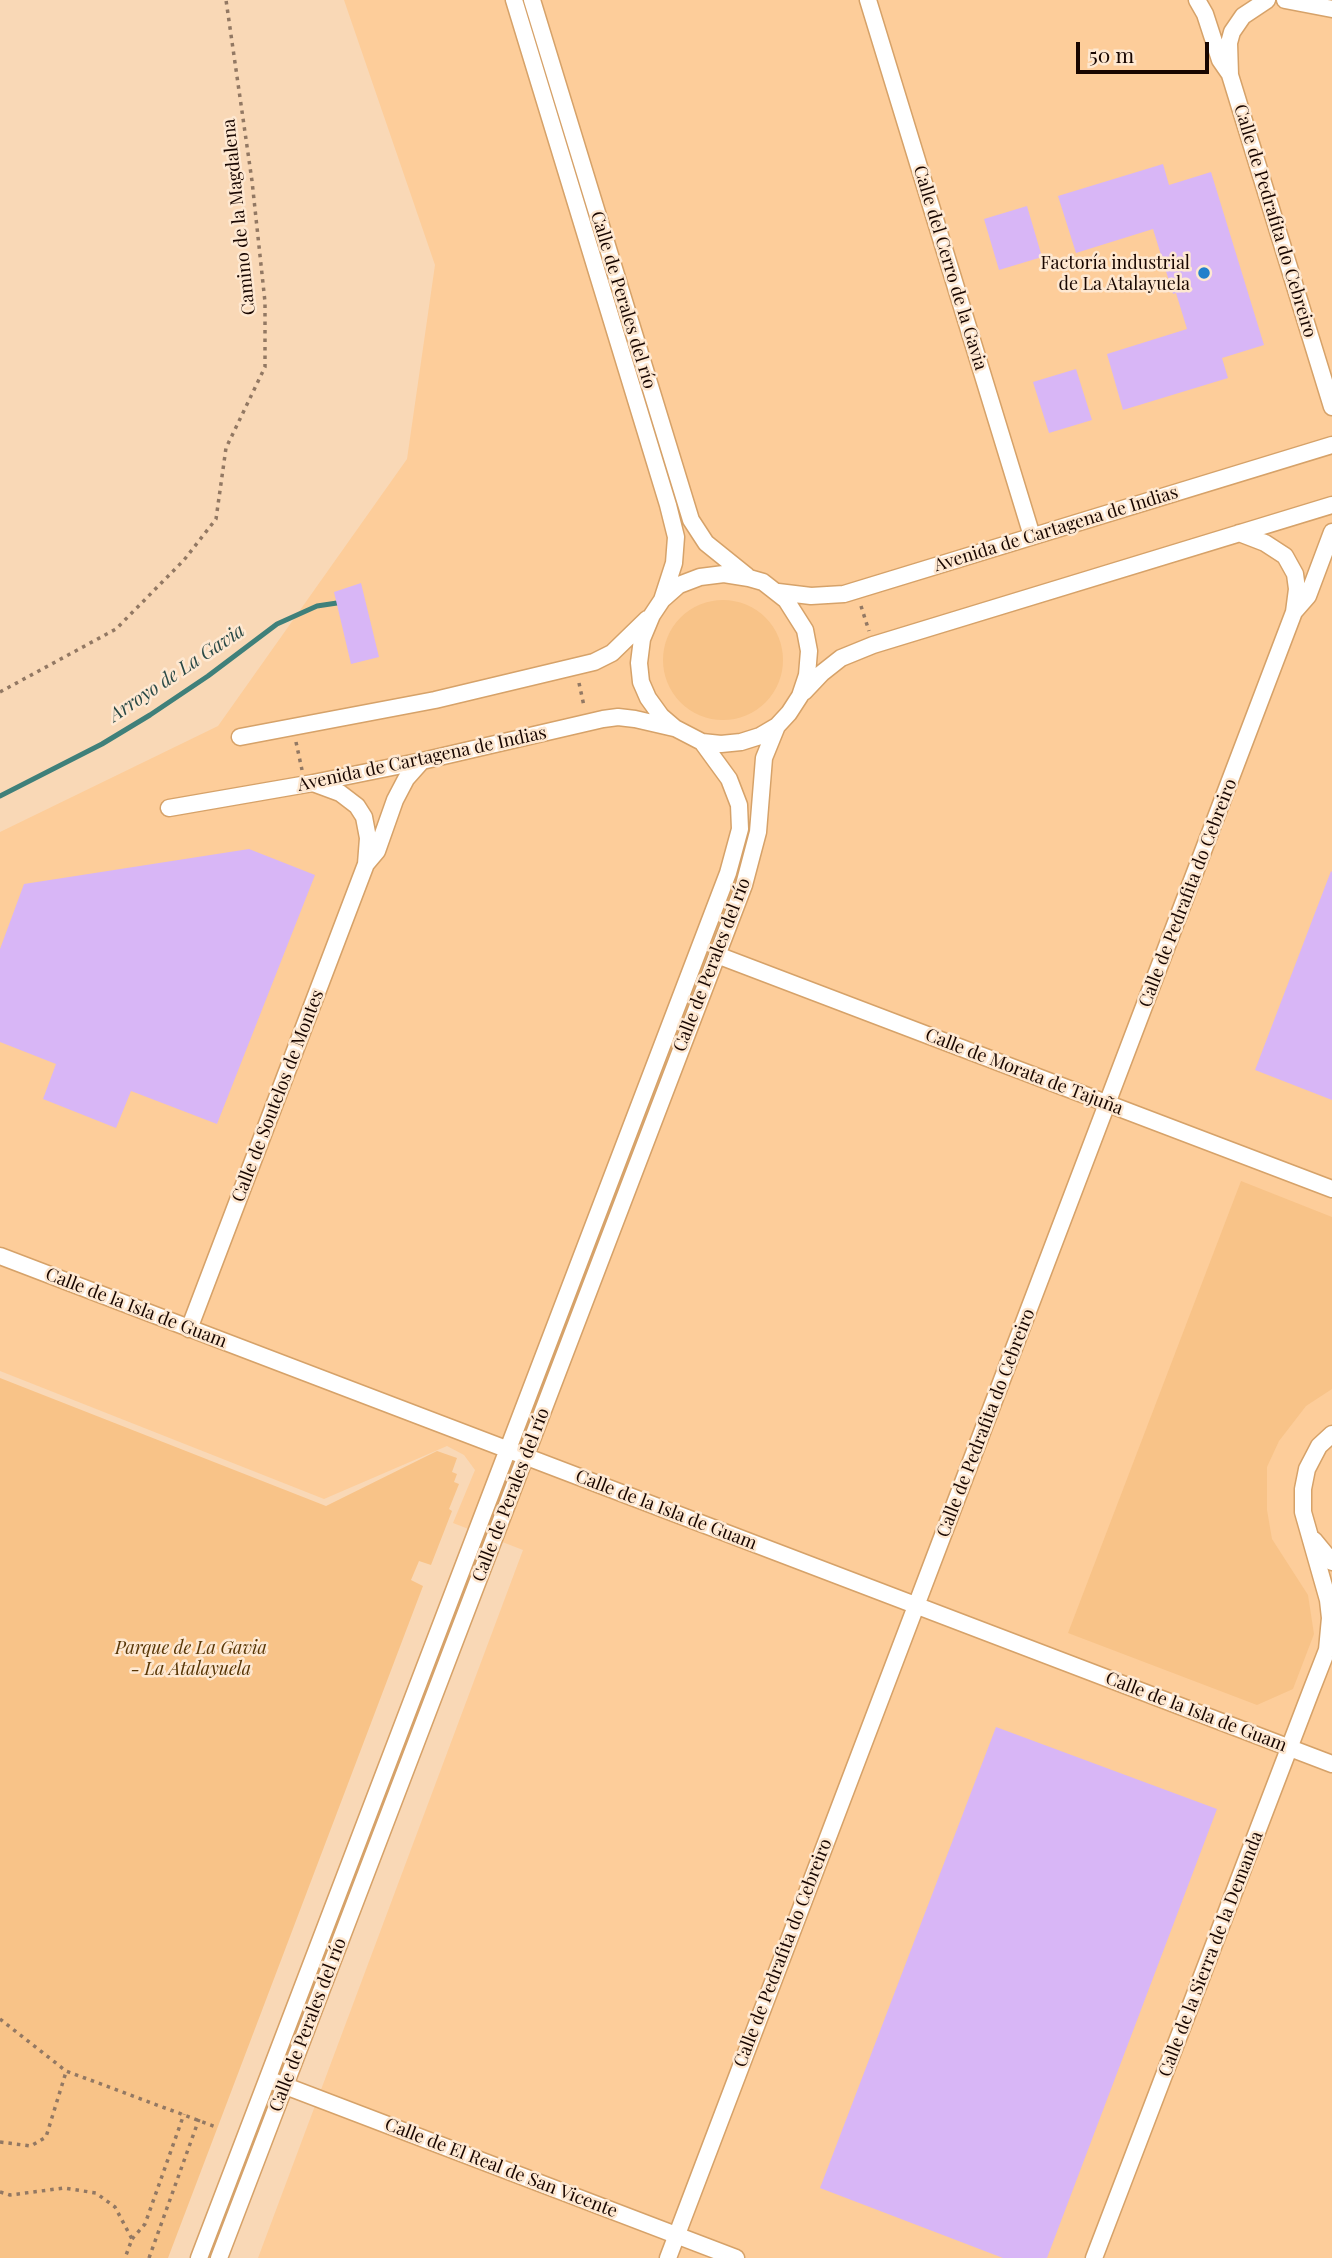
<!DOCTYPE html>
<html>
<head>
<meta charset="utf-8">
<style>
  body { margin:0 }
  #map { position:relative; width:1332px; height:2258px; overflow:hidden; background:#f9d8b6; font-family:"Playfair Display",serif }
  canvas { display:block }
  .scale { position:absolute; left:1076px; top:42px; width:133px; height:32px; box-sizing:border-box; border:4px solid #180600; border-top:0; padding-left:9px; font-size:21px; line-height:24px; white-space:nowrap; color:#180600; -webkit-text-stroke:5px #fee8d1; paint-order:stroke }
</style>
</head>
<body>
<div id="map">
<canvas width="1332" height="2258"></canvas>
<div class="scale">50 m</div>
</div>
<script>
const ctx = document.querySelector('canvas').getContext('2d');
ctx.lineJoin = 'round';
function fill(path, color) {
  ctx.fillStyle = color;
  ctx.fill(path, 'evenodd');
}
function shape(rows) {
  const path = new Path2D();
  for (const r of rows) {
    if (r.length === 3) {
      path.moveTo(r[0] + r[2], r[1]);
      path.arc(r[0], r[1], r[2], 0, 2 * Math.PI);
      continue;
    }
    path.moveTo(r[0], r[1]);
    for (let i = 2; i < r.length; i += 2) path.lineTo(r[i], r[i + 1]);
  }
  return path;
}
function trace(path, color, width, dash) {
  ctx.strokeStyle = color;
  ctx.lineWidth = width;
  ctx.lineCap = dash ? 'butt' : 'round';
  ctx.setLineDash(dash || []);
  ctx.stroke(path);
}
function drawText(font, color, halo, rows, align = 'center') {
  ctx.font = font + ' "Playfair Display",serif';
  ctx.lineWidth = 5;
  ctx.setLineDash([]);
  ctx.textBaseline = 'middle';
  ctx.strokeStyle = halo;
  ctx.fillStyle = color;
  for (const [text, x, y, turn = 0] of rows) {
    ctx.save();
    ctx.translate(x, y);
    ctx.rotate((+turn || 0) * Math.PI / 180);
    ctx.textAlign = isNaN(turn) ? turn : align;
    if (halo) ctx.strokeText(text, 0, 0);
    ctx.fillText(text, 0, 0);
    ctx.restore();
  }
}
const built = shape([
  [344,0,1332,0,1332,2258,258,2258,523,1550,453,1523,475,1470,464,1455,447,1446,324,1499,0,1371,0,832,218,726,407,459,435,265]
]);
const green = shape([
  [723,660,60],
  [1241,1181,1332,1217,1332,1389,1306,1406,1279,1441,1267,1467,1267,1510,1272,1539,1308,1595,1314,1634,1293,1689,1257,1705,1068,1633],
  [0,1378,326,1506,437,1451,457,1458,452,1472,457,1474,454,1482,459,1484,449,1509,452,1511,431,1565,419,1561,411,1580,423,1586,168,2258,0,2258]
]);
const stream = shape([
  [0,796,102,744,150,715,208,676,277,624,317,606,337,603]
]);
const building = shape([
  [1163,164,1169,185,1211,172,1264,345,1222,358,1228,378,1123,410,1107,354,1187,329,1176,293,1173,294,1153,229,1076,253,1058,196],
  [1027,206,1042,257,999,270,984,219],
  [1076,369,1092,420,1049,433,1033,382],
  [361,583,379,657,351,664,334,592],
  [249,849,315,875,217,1124,131,1091,116,1128,43,1099,56,1064,0,1042,0,949,24,884],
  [1331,871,1332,872,1332,1100,1255,1070],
  [996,1727,1217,1809,1047,2258,1003,2258,820,2188]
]);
const path = shape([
  [861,606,869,631],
  [579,683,584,706],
  [0,692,116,629,184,560,216,519,226,448,265,367,265,302,252,181,226,0],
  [296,742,302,770],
  [0,2019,66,2071,216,2127],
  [0,2142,31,2146,46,2137,66,2072],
  [0,2192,10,2195,64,2188,96,2193,115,2207,132,2239,125,2258],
  [132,2239,145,2224,184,2114],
  [149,2258,199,2119]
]);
const street = shape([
  [514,0,668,505,676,537,674,563,662,600,652,615,642,639,639,663,641,682,648,698,661,716,675,728,702,742,721,744,741,742,760,736,777,726,789,713,800,696,807,675,809,651,805,630,786,600,763,582,749,578,724,574,700,577,679,585,662,600],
  [532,0,691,520,706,543,747,576],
  [868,0,1032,536],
  [1197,0,1205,14,1220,60,1229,73],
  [1267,0,1243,16,1232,32,1229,43,1230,75,1332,407],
  [1285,0,1332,9],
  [778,592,811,596,844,594,1332,445],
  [1294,612,1308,596,1332,532],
  [804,692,822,673,841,658,873,645,1332,505],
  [240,737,435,700,594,662,612,653,647,619],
  [169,808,313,783,422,761,603,719,618,717,635,719,674,728],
  [366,864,377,851,395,800,406,779,422,761],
  [717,955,1332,1189],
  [0,1256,1332,1764],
  [189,1329,366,864,368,838,364,817,357,806,340,793,313,783],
  [1314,1540,1332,1562],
  [1327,1650,1330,1618,1328,1600,1303,1512,1303,1489,1307,1469,1319,1446,1332,1434],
  [275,2082,736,2258],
  [199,2258,728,873,740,829,739,805,729,779,702,742],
  [219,2258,744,885,758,832,764,758,777,726],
  [668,2258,1294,612,1297,589,1295,574,1285,556,1265,543,1239,533],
  [1094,2258,1311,1691,1327,1650,1332,1644]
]);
const markers = [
  [1204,273,7,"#217fcb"]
];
const streetNames = [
  ["Camino de la Magdalena",239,217,-96],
  ["Calle de Pedrafita do Cebreiro",1275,221,73],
  ["Calle del Cerro de la Gavia",950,268,73],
  ["Calle de Perales del río",623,300,73],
  ["Avenida de Cartagena de Indias",1056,529,-17],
  ["Avenida de Cartagena de Indias",422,759,-12],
  ["Calle de Pedrafita do Cebreiro",1188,893,-69],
  ["Calle de Perales del río",712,965,-69],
  ["Calle de Morata de Tajuña",1024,1072,21],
  ["Calle de Soutelos de Montes",278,1096,-69],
  ["Calle de la Isla de Guam",136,1308,21],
  ["Calle de Pedrafita do Cebreiro",986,1423,-69],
  ["Calle de Perales del río",511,1495,-69],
  ["Calle de la Isla de Guam",666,1510,21],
  ["Calle de la Isla de Guam",1196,1712,21],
  ["Calle de Pedrafita do Cebreiro",783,1953,-69],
  ["Calle de la Sierra de la Demanda",1211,1954,-69],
  ["Calle de Perales del río",308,2025,-69],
  ["Calle de El Real de San Vicente",501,2168,21]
];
const poiNames = [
  ["Factoría industrial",1190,263],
  ["de La Atalayuela",1190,284]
];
const parkNames = [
  ["Parque de La Gavia",191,1648],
  ["- La Atalayuela",191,1669]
];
const waterNames = [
  ["Arroyo de La Gavia",177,673,-34]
];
fill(built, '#fdcd9a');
fill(green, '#f8c388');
trace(stream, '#3f807a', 5);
fill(building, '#d8b6f6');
trace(street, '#d6a269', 19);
trace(path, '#927863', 3.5, [3.5, 5]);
trace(street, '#fff', 16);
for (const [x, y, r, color] of markers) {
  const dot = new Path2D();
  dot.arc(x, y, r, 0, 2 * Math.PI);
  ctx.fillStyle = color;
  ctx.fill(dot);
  trace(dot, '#fee8d1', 2.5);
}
drawText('18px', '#180600', '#fee8d1', streetNames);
drawText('18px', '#180600', '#fee8d1', poiNames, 'right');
drawText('italic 18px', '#583606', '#fee8d1', parkNames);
drawText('italic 19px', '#2a4946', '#fee8d1', waterNames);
</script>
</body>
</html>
